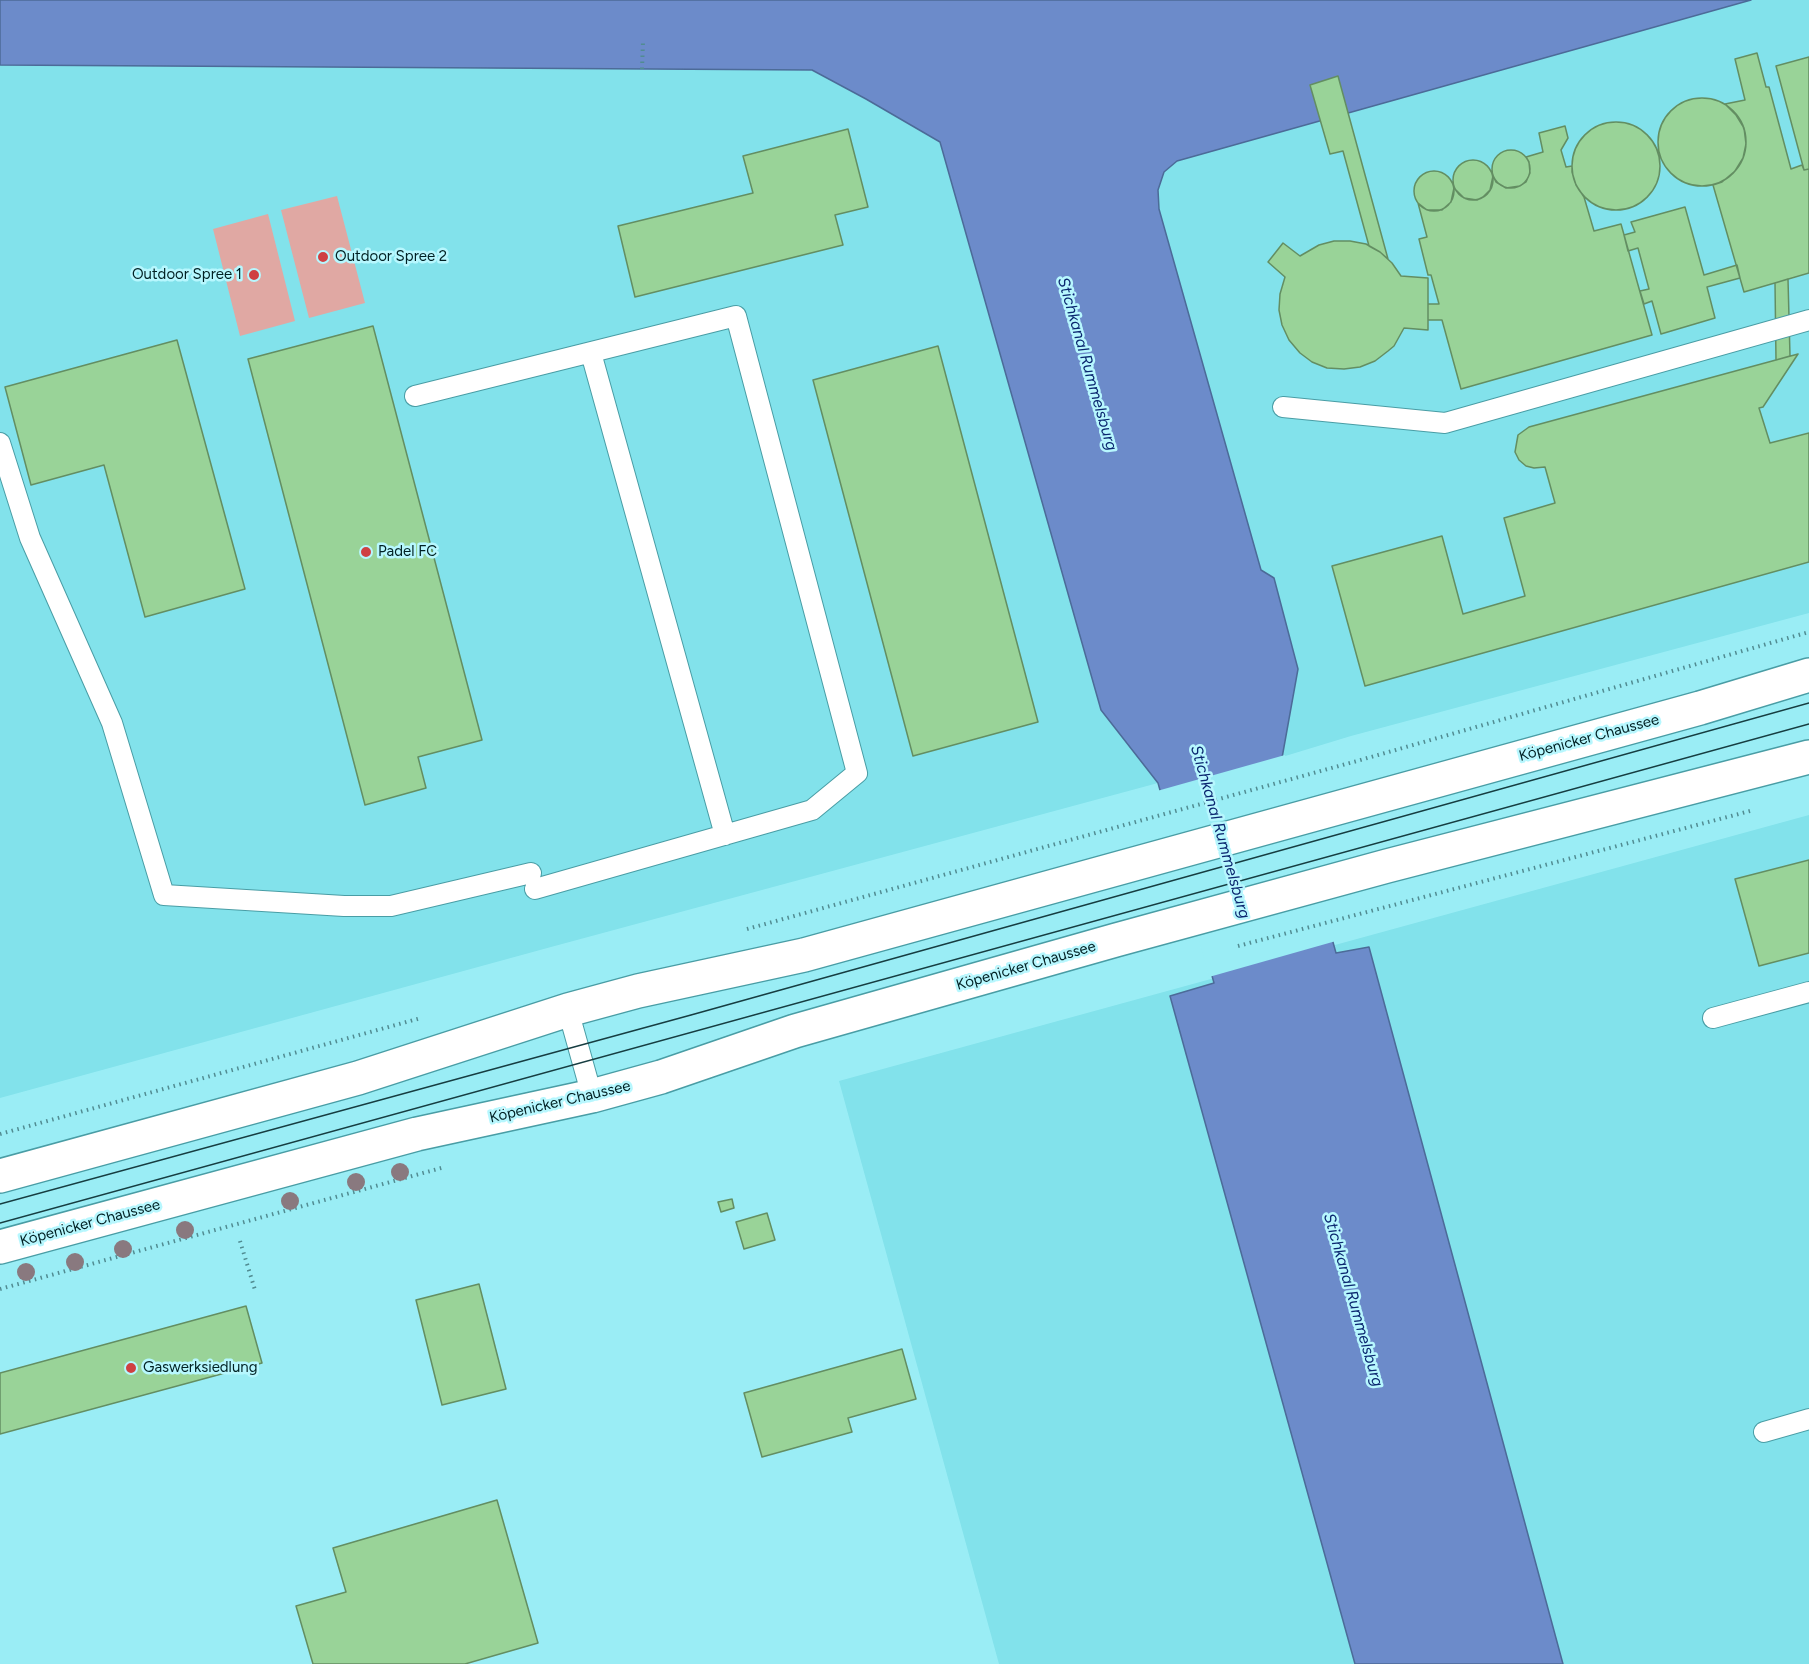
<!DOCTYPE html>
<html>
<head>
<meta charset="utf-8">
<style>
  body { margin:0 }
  canvas { display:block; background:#9aedf5 }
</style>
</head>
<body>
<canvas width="1809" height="1664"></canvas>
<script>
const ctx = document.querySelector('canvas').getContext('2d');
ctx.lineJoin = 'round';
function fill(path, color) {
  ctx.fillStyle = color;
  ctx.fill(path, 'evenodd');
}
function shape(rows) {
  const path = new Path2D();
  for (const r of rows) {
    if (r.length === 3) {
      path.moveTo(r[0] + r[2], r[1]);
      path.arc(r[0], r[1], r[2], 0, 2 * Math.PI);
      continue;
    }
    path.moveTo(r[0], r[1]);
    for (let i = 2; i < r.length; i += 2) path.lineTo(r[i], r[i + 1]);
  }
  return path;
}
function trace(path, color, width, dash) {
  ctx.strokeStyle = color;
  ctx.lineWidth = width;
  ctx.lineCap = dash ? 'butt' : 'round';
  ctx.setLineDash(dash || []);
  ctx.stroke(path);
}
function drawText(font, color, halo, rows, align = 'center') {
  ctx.font = font + ' Figtree,sans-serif';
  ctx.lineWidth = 5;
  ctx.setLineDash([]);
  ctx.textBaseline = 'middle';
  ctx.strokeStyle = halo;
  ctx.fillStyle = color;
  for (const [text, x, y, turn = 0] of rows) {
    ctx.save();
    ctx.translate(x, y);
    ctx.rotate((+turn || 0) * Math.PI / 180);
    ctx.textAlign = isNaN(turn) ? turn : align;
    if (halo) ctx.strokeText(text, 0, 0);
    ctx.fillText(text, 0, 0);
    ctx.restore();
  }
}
const built = shape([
  [1751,0,1809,0,1809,613,1351,736,1282,757,1274,578,1261,570,1159,209,1158,190,1164,172,1177,161],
  [0,65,812,70,866,99,940,142,1101,710,1158,783,551,947,0,1098],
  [1809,815,1809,1664,999,1664,839,1081]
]);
const green = shape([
  [337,196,365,303,309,318,281,210],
  [268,214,295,321,240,336,213,229]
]);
const water = shape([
  [0,0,1751,0,1177,161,1164,172,1158,190,1159,209,1261,570,1274,578,1298,669,1282,758,1336,953,1369,947,1563,1664,1355,1664,1170,996,1214,983,1158,783,1101,710,940,142,866,99,812,70,0,65,0,0]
]);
const pier = shape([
  [1285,755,1336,941,1209,977,1157,791]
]);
const building = shape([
  [1757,53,1766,87,1769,87,1791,169,1802,165,1804,170,1809,169,1809,273,1744,292,1713,185,1722,182,1735,171,1743,158,1746,144,1744,128,1736,115,1725,104,1745,100,1735,59,1757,53],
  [1809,57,1809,169,1804,170,1776,66,1809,57],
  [1338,76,1388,259,1380,252,1369,246,1343,151,1330,154,1310,85,1338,76],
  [1702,142,44],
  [1616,166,44],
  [1565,126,1568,138,1561,150,1566,167,1572,166,1572,172,1576,185,1584,197,1594,231,1621,224,1652,335,1461,389,1442,320,1428,320,1428,304,1439,304,1431,275,1428,275,1419,239,1427,237,1418,203,1427,210,1442,210,1451,202,1454,188,1464,198,1477,200,1483,197,1490,190,1493,176,1496,182,1506,188,1520,186,1526,182,1530,173,1529,162,1526,157,1543,152,1539,133,1565,126],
  [848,129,868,207,835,215,843,245,635,297,618,226,753,193,743,156,848,129],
  [1511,169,19],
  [1473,180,20],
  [1434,191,20],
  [1685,207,1704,275,1737,265,1740,278,1707,287,1715,318,1661,334,1652,301,1644,304,1640,291,1649,289,1638,248,1628,251,1624,235,1635,232,1631,222,1685,207],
  [1334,241,1350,241,1366,244,1380,252,1392,263,1401,276,1428,278,1428,330,1404,328,1394,346,1388,351,1375,361,1360,367,1344,369,1327,368,1312,362,1300,353,1289,340,1282,325,1279,310,1280,294,1285,277,1268,262,1283,243,1300,256,1319,245,1334,241],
  [1788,279,1790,356,1776,360,1775,283,1788,279],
  [373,326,482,740,418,757,426,788,365,805,248,359,373,326],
  [177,340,245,589,145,617,104,465,31,485,5,387,177,340],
  [938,346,1038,722,913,756,813,380,938,346],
  [1798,354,1763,407,1759,408,1770,443,1809,433,1809,562,1365,686,1332,566,1442,536,1463,614,1525,596,1504,518,1555,503,1545,467,1534,468,1526,466,1519,460,1515,452,1518,435,1529,427,1798,354],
  [1809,860,1809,953,1759,966,1735,879,1809,860],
  [732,1199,734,1208,721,1212,718,1202,732,1199],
  [767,1213,775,1240,744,1249,736,1222,767,1213],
  [479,1284,506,1389,442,1405,416,1300,479,1284],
  [246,1306,262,1363,0,1434,0,1373,246,1306],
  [902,1349,916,1399,848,1418,852,1432,762,1457,744,1393,902,1349],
  [497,1500,538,1643,465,1664,313,1664,296,1606,346,1592,333,1548,497,1500]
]);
const path = shape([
  [642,69,643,42],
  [747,929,1357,761,1809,632],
  [1238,946,1750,811],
  [0,1134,421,1018],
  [240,1241,255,1290],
  [0,1289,445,1167]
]);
const lane = shape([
  [591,353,725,835],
  [415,396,736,316,857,773,812,810,535,889],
  [1283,407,1445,423,1809,320],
  [0,443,30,538,112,723,164,895,344,906,391,906,531,873],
  [568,1010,592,1096],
  [1713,1018,1809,992],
  [1764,1432,1809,1419]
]);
const secondary = shape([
  [0,1176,358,1078,568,1010,638,991,804,955,1700,708,1809,675],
  [0,1247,417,1134,592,1096,661,1077,795,1031,1116,940,1387,866,1809,757]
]);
const tram = shape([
  [0,1204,691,1015,1809,703],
  [0,1223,1809,724]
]);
const trees = [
  [400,1172],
  [356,1182],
  [290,1201],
  [185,1230],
  [123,1249],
  [75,1262],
  [26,1272]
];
const markers = [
  [323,257,6,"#cf4042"],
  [254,275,6,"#cf4042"],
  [366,552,6,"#cf4042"],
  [131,1368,6,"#cf4042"]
];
const poiNames = [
  ["Outdoor Spree 2",335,257],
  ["Outdoor Spree 1",242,275,"right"],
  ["Padel FC",378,552],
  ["Gaswerksiedlung",143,1368]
];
const streetNames = [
  ["Köpenicker Chaussee",1589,738,-15],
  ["Köpenicker Chaussee",1026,966,-16],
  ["Köpenicker Chaussee",560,1102,-13],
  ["Köpenicker Chaussee",90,1223,-15]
];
const waterNames = [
  ["Stichkanal Rummelsburg",1087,364,74],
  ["Stichkanal Rummelsburg",1220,832,74],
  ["Stichkanal Rummelsburg",1353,1300,74]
];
fill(built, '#82e2eb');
fill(green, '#e0a8a3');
fill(water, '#6c8bca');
trace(water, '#4c6b98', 1.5);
fill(pier, '#9aedf5');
fill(building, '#99d398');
trace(building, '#638e62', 1.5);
trace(lane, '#499da5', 22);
trace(secondary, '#499da5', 36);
trace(path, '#518c92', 4, [1.5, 4.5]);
trace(lane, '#fff', 20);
trace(secondary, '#fff', 33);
trace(tram, '#163d41', 1.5);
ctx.fillStyle = '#89797f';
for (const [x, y] of trees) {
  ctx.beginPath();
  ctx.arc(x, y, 9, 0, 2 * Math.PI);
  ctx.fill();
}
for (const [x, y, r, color] of markers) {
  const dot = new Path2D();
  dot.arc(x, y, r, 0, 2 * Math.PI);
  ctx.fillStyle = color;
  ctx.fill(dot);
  trace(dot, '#b7f7fe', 2);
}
drawText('15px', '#002023', '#b7f7fe', poiNames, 'left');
drawText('15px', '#002023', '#b7f7fe', streetNames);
drawText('italic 16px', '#0a266f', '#b7f7fe', waterNames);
</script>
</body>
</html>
